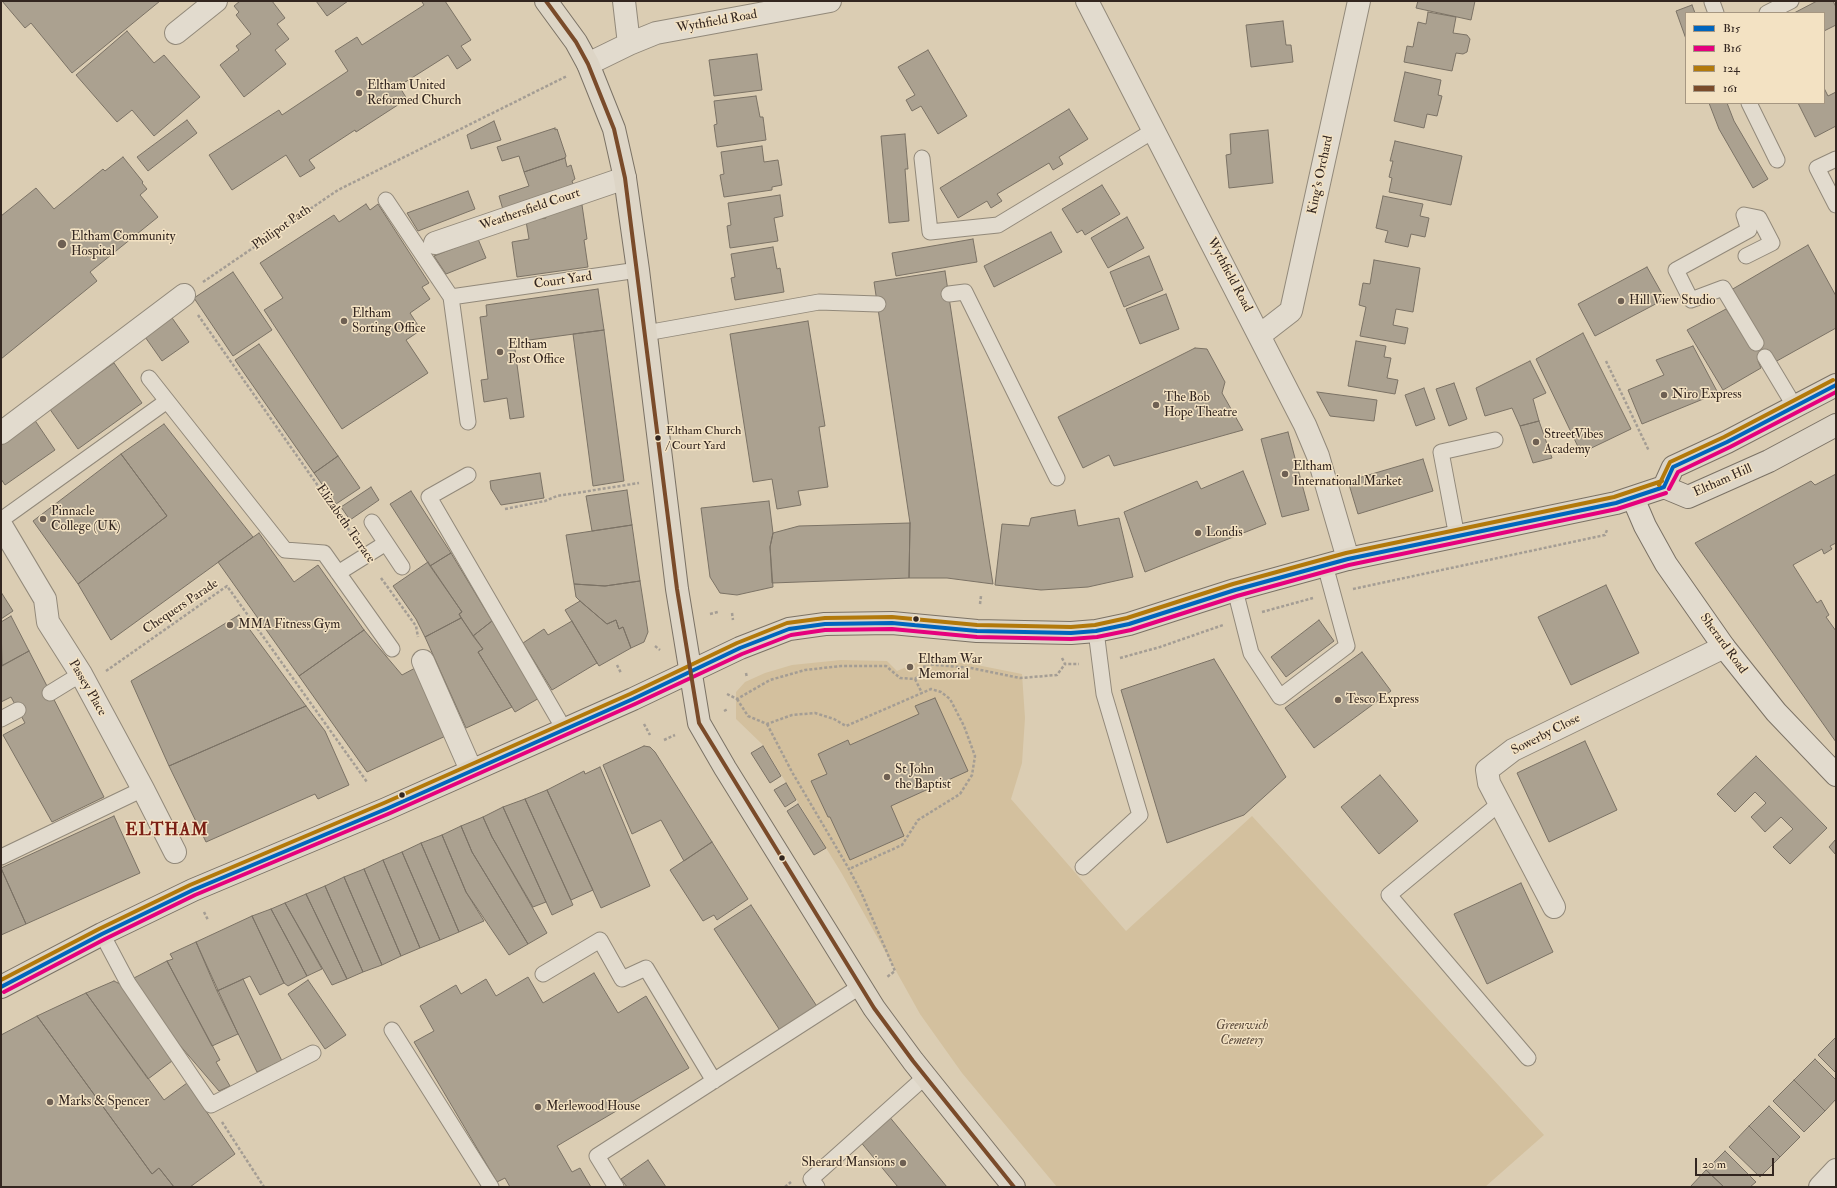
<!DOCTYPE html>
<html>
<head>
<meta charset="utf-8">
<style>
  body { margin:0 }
  #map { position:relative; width:1837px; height:1188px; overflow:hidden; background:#dbcdb3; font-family:"IM FELL Double Pica",serif }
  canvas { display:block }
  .frame { position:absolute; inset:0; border:2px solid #332620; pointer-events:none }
  .legend { position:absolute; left:1685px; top:12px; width:140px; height:92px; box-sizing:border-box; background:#f3e2c3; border:1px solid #a69782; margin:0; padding:5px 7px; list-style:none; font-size:12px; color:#332620 }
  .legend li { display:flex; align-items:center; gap:8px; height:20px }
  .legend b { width:20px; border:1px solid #a69782 }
  .scale { position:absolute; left:1695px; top:1158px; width:79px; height:18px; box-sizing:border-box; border:2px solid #332620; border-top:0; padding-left:5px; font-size:12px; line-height:14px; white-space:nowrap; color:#332620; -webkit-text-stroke:3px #f3e2c3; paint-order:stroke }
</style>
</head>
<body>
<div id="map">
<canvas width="1837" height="1188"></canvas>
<div class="frame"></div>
<ul class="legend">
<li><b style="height:5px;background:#0065bd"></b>B15</li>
<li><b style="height:5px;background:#e5007d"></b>B16</li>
<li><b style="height:5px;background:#b2790b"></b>124</li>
<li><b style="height:5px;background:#7a4b2a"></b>161</li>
</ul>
<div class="scale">20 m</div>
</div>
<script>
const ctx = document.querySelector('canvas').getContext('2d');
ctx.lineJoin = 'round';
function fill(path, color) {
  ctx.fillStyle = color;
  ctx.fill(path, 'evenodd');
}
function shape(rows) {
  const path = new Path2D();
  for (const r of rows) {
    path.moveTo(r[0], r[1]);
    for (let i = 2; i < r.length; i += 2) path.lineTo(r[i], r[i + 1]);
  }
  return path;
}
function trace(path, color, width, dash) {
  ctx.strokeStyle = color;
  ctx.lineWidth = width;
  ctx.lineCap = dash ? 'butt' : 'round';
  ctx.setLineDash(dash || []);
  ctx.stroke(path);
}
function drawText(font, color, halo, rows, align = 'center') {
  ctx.font = font + ' "IM FELL Double Pica",serif';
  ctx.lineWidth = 3;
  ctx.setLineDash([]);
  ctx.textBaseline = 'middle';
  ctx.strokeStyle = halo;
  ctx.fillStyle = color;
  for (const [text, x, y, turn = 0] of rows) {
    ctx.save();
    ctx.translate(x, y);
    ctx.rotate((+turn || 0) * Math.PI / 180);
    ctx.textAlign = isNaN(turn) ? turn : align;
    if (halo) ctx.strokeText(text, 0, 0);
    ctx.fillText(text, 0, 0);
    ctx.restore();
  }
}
const green = shape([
  [925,659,972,664,1022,674,1025,718,1022,763,1011,799,1126,931,1252,816,1544,1135,1485,1187,1057,1187,962,1073,920,1014,842,874,763,745,736,719,736,692,745,682,765,673,792,665,841,660,887,661,897,671]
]);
const building = shape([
  [2,1,160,1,72,73,31,23,25,28,2,1],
  [240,1,272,1,285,18,277,24,289,39,275,50,286,64,244,97,220,65,239,50,236,46,251,34,236,15,239,12,234,6,240,1],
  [316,1,348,1,327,16,316,1],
  [424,1,445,1,471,40,461,46,471,60,457,69,448,55,399,86,407,99,356,132,355,130,309,160,315,168,300,177,286,155,232,190,209,155,279,110,282,115,348,71,335,51,357,37,362,45,424,5,422,2,424,1],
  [1418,1,1475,1,1471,20,1416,8,1418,1],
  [1817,1,1833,1,1836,7,1836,25,1824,31,1824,13,1794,13,1817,1],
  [1692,5,1695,13,1686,13,1686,39,1676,11,1692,5],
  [1428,12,1456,17,1453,33,1467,35,1470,39,1467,52,1463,54,1456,53,1452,71,1404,62,1407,46,1413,47,1418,22,1426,24,1428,12],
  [1283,21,1286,45,1291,45,1293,62,1251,67,1246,25,1283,21],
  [127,31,154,63,164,55,200,97,154,136,132,110,117,122,76,75,127,31],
  [928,50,967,116,938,134,921,106,912,111,906,100,915,95,898,67,928,50],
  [757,54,762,90,714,96,709,60,757,54],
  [1405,72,1441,80,1438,95,1442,96,1437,116,1427,114,1424,128,1394,121,1405,72],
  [1824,88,1828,96,1836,92,1836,126,1815,137,1798,103,1824,103,1824,88],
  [756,96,760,117,763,117,766,140,717,147,714,125,717,124,714,101,756,96],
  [1709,103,1727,103,1734,121,1768,179,1753,188,1719,129,1709,103],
  [1069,109,1088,139,1059,157,1063,164,1053,170,1049,163,997,194,1002,201,991,208,987,201,958,218,940,188,1069,109],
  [187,120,197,133,148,171,137,157,187,120],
  [494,121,501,140,471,149,467,135,494,121],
  [555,128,555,130,557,129,566,156,565,158,524,172,519,156,502,161,497,147,555,128],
  [1268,130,1273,183,1229,188,1226,155,1231,154,1230,134,1268,130],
  [905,134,908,169,905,169,909,221,889,223,881,136,905,134],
  [1395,141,1462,156,1451,205,1389,192,1392,178,1389,177,1393,161,1390,161,1395,141],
  [762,146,764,162,778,160,782,185,772,187,772,190,724,197,720,175,724,174,721,152,762,146],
  [123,157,143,182,142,183,147,189,140,195,158,217,90,272,97,281,1,359,1,216,36,188,54,209,103,169,105,171,123,157],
  [565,158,567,167,571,165,575,179,572,181,575,189,504,213,499,196,529,186,524,172,565,158],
  [1102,185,1120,214,1085,235,1082,230,1077,233,1062,209,1102,185],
  [468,191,475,209,418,231,407,213,468,191],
  [780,195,783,216,774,218,778,241,730,248,727,226,731,225,728,203,780,195],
  [1383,196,1423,204,1420,216,1429,218,1425,237,1411,234,1408,247,1385,242,1388,231,1376,228,1383,196],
  [366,204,370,210,378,204,429,283,422,287,430,299,410,313,421,330,406,340,428,373,342,429,264,310,283,298,260,263,334,215,339,222,366,204],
  [582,205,587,239,584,240,588,267,517,277,512,242,529,239,526,221,546,218,545,210,582,205],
  [1127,217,1144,248,1108,268,1091,238,1127,217],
  [1051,232,1062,252,994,287,984,266,1051,232],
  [478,239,486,258,446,274,434,256,478,239],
  [973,239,977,262,896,276,892,253,973,239],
  [1808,245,1836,296,1836,328,1775,362,1765,357,1758,361,1761,368,1723,390,1687,330,1726,309,1750,346,1731,290,1808,245],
  [773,247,777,269,780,268,784,292,735,300,731,278,735,277,731,254,773,247],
  [1149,256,1163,290,1124,307,1110,272,1149,256],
  [1374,260,1420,268,1413,312,1396,309,1393,325,1408,328,1405,344,1360,336,1366,307,1359,305,1363,283,1370,284,1374,260],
  [1647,267,1665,299,1595,336,1578,304,1647,267],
  [945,271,983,521,993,584,947,578,909,578,910,523,874,282,945,271],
  [233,272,272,330,233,356,194,298,233,272],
  [598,289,604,330,514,342,524,417,510,419,507,398,484,402,481,380,488,379,480,317,487,316,486,305,598,289],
  [1166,294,1179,329,1140,344,1126,309,1166,294],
  [170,315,189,342,162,361,143,334,170,315],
  [808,321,825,426,819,427,828,487,798,491,801,505,777,509,772,479,753,482,730,334,808,321],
  [604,330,624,481,593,486,573,334,604,330],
  [1583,333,1631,429,1581,453,1536,359,1583,333],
  [1356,341,1386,346,1384,357,1391,358,1387,378,1398,380,1395,394,1348,386,1356,341],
  [259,344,338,456,314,473,235,360,259,344],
  [1693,346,1718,393,1642,424,1628,390,1664,375,1656,360,1693,346],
  [1195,348,1207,349,1225,382,1222,393,1243,430,1114,466,1109,455,1083,468,1058,417,1195,348],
  [1530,361,1546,393,1533,399,1539,421,1520,426,1512,408,1485,416,1476,388,1530,361],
  [114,363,142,403,78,449,49,408,114,363],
  [1454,383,1467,419,1449,426,1436,389,1454,383],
  [1424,388,1435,419,1416,426,1405,395,1424,388],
  [1317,392,1377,400,1374,421,1330,416,1317,392],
  [34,419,55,450,5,485,1,479,1,442,34,419],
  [1539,421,1552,458,1533,463,1520,426,1539,421],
  [164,424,253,537,111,640,78,584,167,516,121,454,164,424],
  [1288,432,1309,510,1282,517,1261,439,1288,432],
  [121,454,167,516,78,584,33,521,121,454],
  [338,456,360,488,336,504,314,473,338,456],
  [1423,459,1433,491,1358,514,1348,481,1423,459],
  [1243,471,1266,524,1145,572,1124,512,1197,481,1201,489,1243,471],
  [540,473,544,498,501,505,491,489,490,481,540,473],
  [1836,474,1836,543,1830,546,1832,549,1824,554,1822,549,1793,565,1817,603,1821,600,1829,615,1826,617,1836,631,1836,742,1695,543,1811,481,1815,485,1836,474],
  [371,487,379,500,350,520,341,507,371,487],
  [627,490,632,525,592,531,586,496,627,490],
  [411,491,451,553,430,566,390,504,411,491],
  [769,501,773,533,770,547,773,587,737,595,720,593,710,577,701,508,769,501],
  [1075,510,1078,526,1119,518,1133,577,1088,587,1041,590,995,585,1002,524,1029,526,1031,518,1075,510],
  [910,523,909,578,772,583,770,547,773,533,799,526,910,523],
  [632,525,640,581,605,586,574,584,566,535,632,525],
  [259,533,294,582,318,565,364,630,299,676,218,562,259,533],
  [451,553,492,621,473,636,459,614,462,612,430,566,451,553],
  [428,562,462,612,459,614,461,618,425,637,416,619,393,586,428,562],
  [640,581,648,632,644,642,631,648,623,627,619,629,616,620,607,624,580,601,576,597,574,584,605,586,640,581],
  [1606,585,1639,653,1571,685,1538,617,1606,585],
  [1,592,13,611,1,619,1,592],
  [580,601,607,624,616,620,619,629,623,627,631,648,599,666,565,610,580,601],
  [239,615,306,706,169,766,131,681,239,615],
  [11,616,29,651,2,666,1,622,11,616],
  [461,618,483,649,478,652,512,707,466,728,425,637,461,618],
  [1319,620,1334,641,1286,677,1271,657,1319,620],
  [492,621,541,697,515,712,478,652,483,649,473,636,492,621],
  [572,621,597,663,552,690,523,643,544,629,548,635,572,621],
  [364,630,402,675,417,667,450,734,367,772,299,676,364,630],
  [29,651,104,797,52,822,3,735,25,723,11,697,1,702,1,666,29,651],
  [1362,652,1391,691,1314,748,1285,708,1362,652],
  [1214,659,1286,777,1244,815,1167,843,1121,690,1214,659],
  [935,698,968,771,891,806,904,836,850,860,830,817,828,817,811,781,827,774,818,754,848,740,850,745,919,714,915,706,935,698],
  [306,706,325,731,349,785,318,799,315,794,206,842,169,766,306,706],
  [1585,741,1617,810,1549,842,1517,773,1585,741],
  [644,746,650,747,655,752,712,842,684,861,661,820,632,834,603,765,644,746],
  [763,746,781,776,770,783,751,753,763,746],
  [1756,756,1827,828,1790,864,1773,847,1793,829,1781,817,1765,832,1751,817,1766,803,1755,792,1735,812,1717,794,1756,756],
  [600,767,650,886,601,908,547,790,584,771,585,774,600,767],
  [1380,775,1418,821,1379,854,1341,807,1380,775],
  [786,783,796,800,785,807,774,790,786,783],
  [547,790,593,890,571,900,525,799,547,790],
  [525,799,573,905,552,915,503,807,525,799],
  [798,804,826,848,814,855,787,811,798,804],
  [503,807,546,902,533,907,492,837,483,817,503,807],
  [114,816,140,873,26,924,1,868,114,816],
  [483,817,492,837,547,933,528,944,472,852,461,826,483,817],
  [461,826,472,852,528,944,509,955,466,892,442,835,461,826],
  [442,835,466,892,484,921,459,932,421,843,442,835],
  [1836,839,1836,855,1829,847,1836,839],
  [712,842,748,899,717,920,714,915,703,921,670,870,712,842],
  [421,843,459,932,440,940,402,852,421,843],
  [402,852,440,940,420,948,383,860,402,852],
  [383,860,420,948,401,956,364,869,383,860],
  [1,868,26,924,1,935,1,868],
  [364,869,401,956,382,965,344,877,364,869],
  [344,877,382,965,363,972,325,886,344,877],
  [1521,883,1553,952,1487,984,1454,914,1521,883],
  [325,886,363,972,347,979,306,894,325,886],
  [306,894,347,979,332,985,285,903,306,894],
  [285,903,322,969,307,976,271,909,285,903],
  [751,905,818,1008,781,1032,714,929,751,905],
  [271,909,307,976,288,986,284,983,252,916,271,909],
  [252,916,284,983,260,995,250,976,217,991,196,942,252,916],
  [196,942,238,1034,212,1046,167,961,173,959,170,954,196,942],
  [167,961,220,1060,216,1062,230,1086,219,1091,165,1028,134,978,167,961],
  [594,973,618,1013,646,996,689,1068,557,1146,572,1172,580,1168,591,1187,510,1187,505,1178,497,1182,414,1042,434,1031,420,1006,456,985,461,994,486,979,496,996,528,977,543,1003,594,973],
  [243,979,282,1061,257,1072,217,991,243,979],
  [308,980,346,1035,325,1049,288,994,308,980],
  [114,981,122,985,172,1061,148,1079,86,993,114,981],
  [86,993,164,1100,187,1083,235,1154,190,1187,174,1187,159,1168,152,1174,37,1016,86,993],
  [37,1016,152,1174,159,1168,174,1187,1,1187,1,1035,37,1016],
  [1836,1037,1836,1073,1818,1055,1836,1037],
  [1815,1059,1836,1080,1836,1099,1825,1111,1794,1080,1815,1059],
  [1794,1080,1825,1111,1804,1132,1773,1101,1794,1080],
  [1769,1106,1800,1137,1780,1157,1749,1126,1769,1106],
  [888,1115,947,1187,898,1187,859,1140,888,1115],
  [1749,1126,1780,1157,1760,1177,1729,1147,1749,1126],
  [1725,1151,1756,1182,1750,1187,1724,1187,1706,1170,1725,1151],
  [648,1160,666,1187,627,1187,621,1179,648,1160],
  [1706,1170,1724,1187,1690,1187,1706,1170]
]);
const path = shape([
  [203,282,338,190,567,76],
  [198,315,354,537],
  [1606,361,1649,451],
  [505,509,545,501,557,496,639,483],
  [381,578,416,626,418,637],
  [1353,589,1605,535,1607,530],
  [980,604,981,596],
  [1262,612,1313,598],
  [732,613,733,620],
  [710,614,718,612],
  [655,646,660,650],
  [1062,658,1065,664,1079,664],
  [1120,658,1160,647,1223,625],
  [974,662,975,658],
  [617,665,621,673],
  [106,671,227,586,367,782],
  [746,673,747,678],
  [915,679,922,693],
  [727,694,737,699,770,680,805,670,841,666,886,666,900,678,915,679,923,672,925,664,971,668,1020,678,1057,675,1065,664],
  [737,699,748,716,767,724,792,715,815,713,834,719,846,726,931,689,941,692,950,699,964,726,975,756,972,775,960,794,918,820,902,845,849,869],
  [724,711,728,709],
  [644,724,650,735],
  [767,724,792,772,849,869,861,892,895,971,887,977],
  [664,740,675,735],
  [204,912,208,920],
  [222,1122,264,1187],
  [785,1187,791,1182]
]);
const lane = shape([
  [1712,2,1716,13],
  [1767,13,1791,1],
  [1749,103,1777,160],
  [922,158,930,232,998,225,1153,131],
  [1836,159,1817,168,1836,205],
  [386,200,451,297,638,270],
  [1746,256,1772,243,1759,218,1744,215,1749,230,1676,270,1691,300,1723,288,1756,343],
  [949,294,965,292,1057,478],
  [451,297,468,422],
  [646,333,819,302,878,304],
  [1765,357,1795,407],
  [149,378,285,550,324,553,392,649],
  [468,475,429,497,564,729],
  [1,520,167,401],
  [372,522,402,567],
  [1457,537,1441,452,1495,440],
  [338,573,386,543],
  [1235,590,1251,653,1280,697,1347,646,1325,565],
  [50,693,81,674],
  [1,719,18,710],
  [1500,803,1389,895,1528,1058],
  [1,857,143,789],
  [1083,867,1140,815,1104,694,1096,631],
  [102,934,128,983,211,1105,313,1053],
  [543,974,600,940,622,979,646,968,714,1081],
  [392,1030,491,1187],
  [616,1187,597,1156,861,986],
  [817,1187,811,1179,925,1077]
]);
const street = shape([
  [1087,1,1305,425,1318,456,1348,559],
  [176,33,216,1],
  [629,44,656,33,830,1],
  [588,64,629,44,624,1],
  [435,243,625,178],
  [1260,335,1291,311,1359,1],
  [1,433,184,295],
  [1,525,45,599,48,622,81,674,143,789,175,852],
  [423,661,471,770],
  [1554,907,1489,783,1487,770,1513,750,1724,647],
  [1820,1187,1836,1170]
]);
const secondary = shape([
  [1633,498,1645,526,1666,564,1724,647,1776,712,1836,775]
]);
const primary = shape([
  [546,1,576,42,588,64,614,129,625,178,638,270,677,589,699,723,725,768,874,1008,913,1061,1014,1187],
  [1664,487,1673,467,1727,442,1836,385],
  [1664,487,1688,497,1769,461,1836,425],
  [1,987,102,934,193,890,386,809,633,699,740,648,789,629,825,624,892,623,977,631,1071,633,1096,631,1129,624,1235,590,1348,559,1616,503,1664,487]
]);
const bus1 = shape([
  [1664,487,1673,467,1727,442,1836,385],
  [1,987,102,934,193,890,386,809,633,699,740,648,789,629,825,624,892,623,977,631,1071,633,1096,631,1129,624,1235,590,1348,559,1616,503,1664,487]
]);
const bus2 = shape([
  [1669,489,1678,472,1730,447,1836,392],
  [4,992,105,939,195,895,388,814,635,704,742,654,791,635,825,630,892,629,977,637,1071,639,1097,637,1131,630,1237,596,1349,565,1617,509,1666,493]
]);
const bus3 = shape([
  [1659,485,1670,462,1724,437,1833,380],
  [1,980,99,929,190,885,384,803,630,694,737,643,787,623,825,618,892,617,977,625,1071,627,1095,625,1127,618,1233,584,1346,553,1614,497,1662,481]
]);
const bus4 = shape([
  [546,1,576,42,588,64,614,129,625,178,677,589,699,723,874,1008,913,1061,1014,1187]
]);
const markers = [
  [359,93,4,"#6e6053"],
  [62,244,5,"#6e6053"],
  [1621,301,4,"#6e6053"],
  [344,321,4,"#6e6053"],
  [500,352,4,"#6e6053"],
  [1664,395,4,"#6e6053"],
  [1156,405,4,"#6e6053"],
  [658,438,3.5,"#332620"],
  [1536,442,4,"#6e6053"],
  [1285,474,4,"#6e6053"],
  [43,519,4,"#6e6053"],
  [1198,533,4,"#6e6053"],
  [916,619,3.5,"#332620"],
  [230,625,4,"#6e6053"],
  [910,667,4,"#6e6053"],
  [1338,700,4,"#6e6053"],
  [887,777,4,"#6e6053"],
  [402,795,3.5,"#332620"],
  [782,858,3.5,"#332620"],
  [50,1102,4,"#6e6053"],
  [538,1107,4,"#6e6053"],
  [903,1163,4,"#6e6053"]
];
const busNames = [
  ["Eltham Church",666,431],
  ["/ Court Yard",666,446]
];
const streetNames = [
  ["Wythfield Road",717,22,-10],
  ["King's Orchard",1321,175,-78],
  ["Weathersfield Court",530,210,-19],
  ["Philipot Path",282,228,-35],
  ["Wythfield Road",1229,275,62],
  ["Court Yard",563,281,-8],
  ["Eltham Hill",1723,481,-24],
  ["Elizabeth Terrace",345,524,55],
  ["Chequers Parade",181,607,-34],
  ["Sherard Road",1723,644,54],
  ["Passey Place",87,688,60],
  ["Sowerby Close",1546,735,-27]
];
const poiNames = [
  ["Eltham United",367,86],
  ["Reformed Church",367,101],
  ["Eltham Community",71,237],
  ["Hospital",71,252],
  ["Hill View Studio",1629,301],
  ["Eltham",352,314],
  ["Sorting Office",352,329],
  ["Eltham",508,345],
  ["Post Office",508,360],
  ["Niro Express",1672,395],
  ["The Bob",1164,398],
  ["Hope Theatre",1164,413],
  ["StreetVibes",1544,435],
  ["Academy",1544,450],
  ["Eltham",1293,467],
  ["International Market",1293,482],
  ["Pinnacle",51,512],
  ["College (UK)",51,527],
  ["Londis",1206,533],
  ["MMA Fitness Gym",238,625],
  ["Eltham War",918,660],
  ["Memorial",918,675],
  ["Tesco Express",1346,700],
  ["St John",895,770],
  ["the Baptist",895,785],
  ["Marks & Spencer",58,1102],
  ["Merlewood House",546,1107],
  ["Sherard Mansions",895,1163,"right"]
];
const parkNames = [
  ["Greenwich",1242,1026],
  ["Cemetery",1242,1041]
];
const districtNames = [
  ["ELTHAM",167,831]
];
fill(green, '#d3c09e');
fill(building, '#aba190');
trace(building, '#7b7265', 1);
trace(lane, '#92897a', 17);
trace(street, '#92897a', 24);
trace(secondary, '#7b7265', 24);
trace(primary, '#7b7265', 24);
trace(path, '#a49d94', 2.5, [3, 2]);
trace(lane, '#e2dbce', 15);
trace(street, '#e2dbce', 22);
trace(secondary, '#e2dbce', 22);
trace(primary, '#ddd5c6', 22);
trace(bus1, '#0065bd', 4);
trace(bus2, '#e5007d', 4);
trace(bus3, '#b2790b', 4);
trace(bus4, '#7a4b2a', 4);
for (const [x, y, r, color] of markers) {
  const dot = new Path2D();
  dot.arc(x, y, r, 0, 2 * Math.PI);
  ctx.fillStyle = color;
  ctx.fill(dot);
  trace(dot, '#f3e2c3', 1.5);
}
drawText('12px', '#332620', '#f3e2c3', busNames, 'left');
drawText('13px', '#332620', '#f3e2c3', streetNames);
drawText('13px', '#332620', '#f3e2c3', poiNames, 'left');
drawText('italic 13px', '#5a4a3b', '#f3e2c3', parkNames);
ctx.letterSpacing = '1px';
drawText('bold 17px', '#7a1f14', '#f3e2c3', districtNames);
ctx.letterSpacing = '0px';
</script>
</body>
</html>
